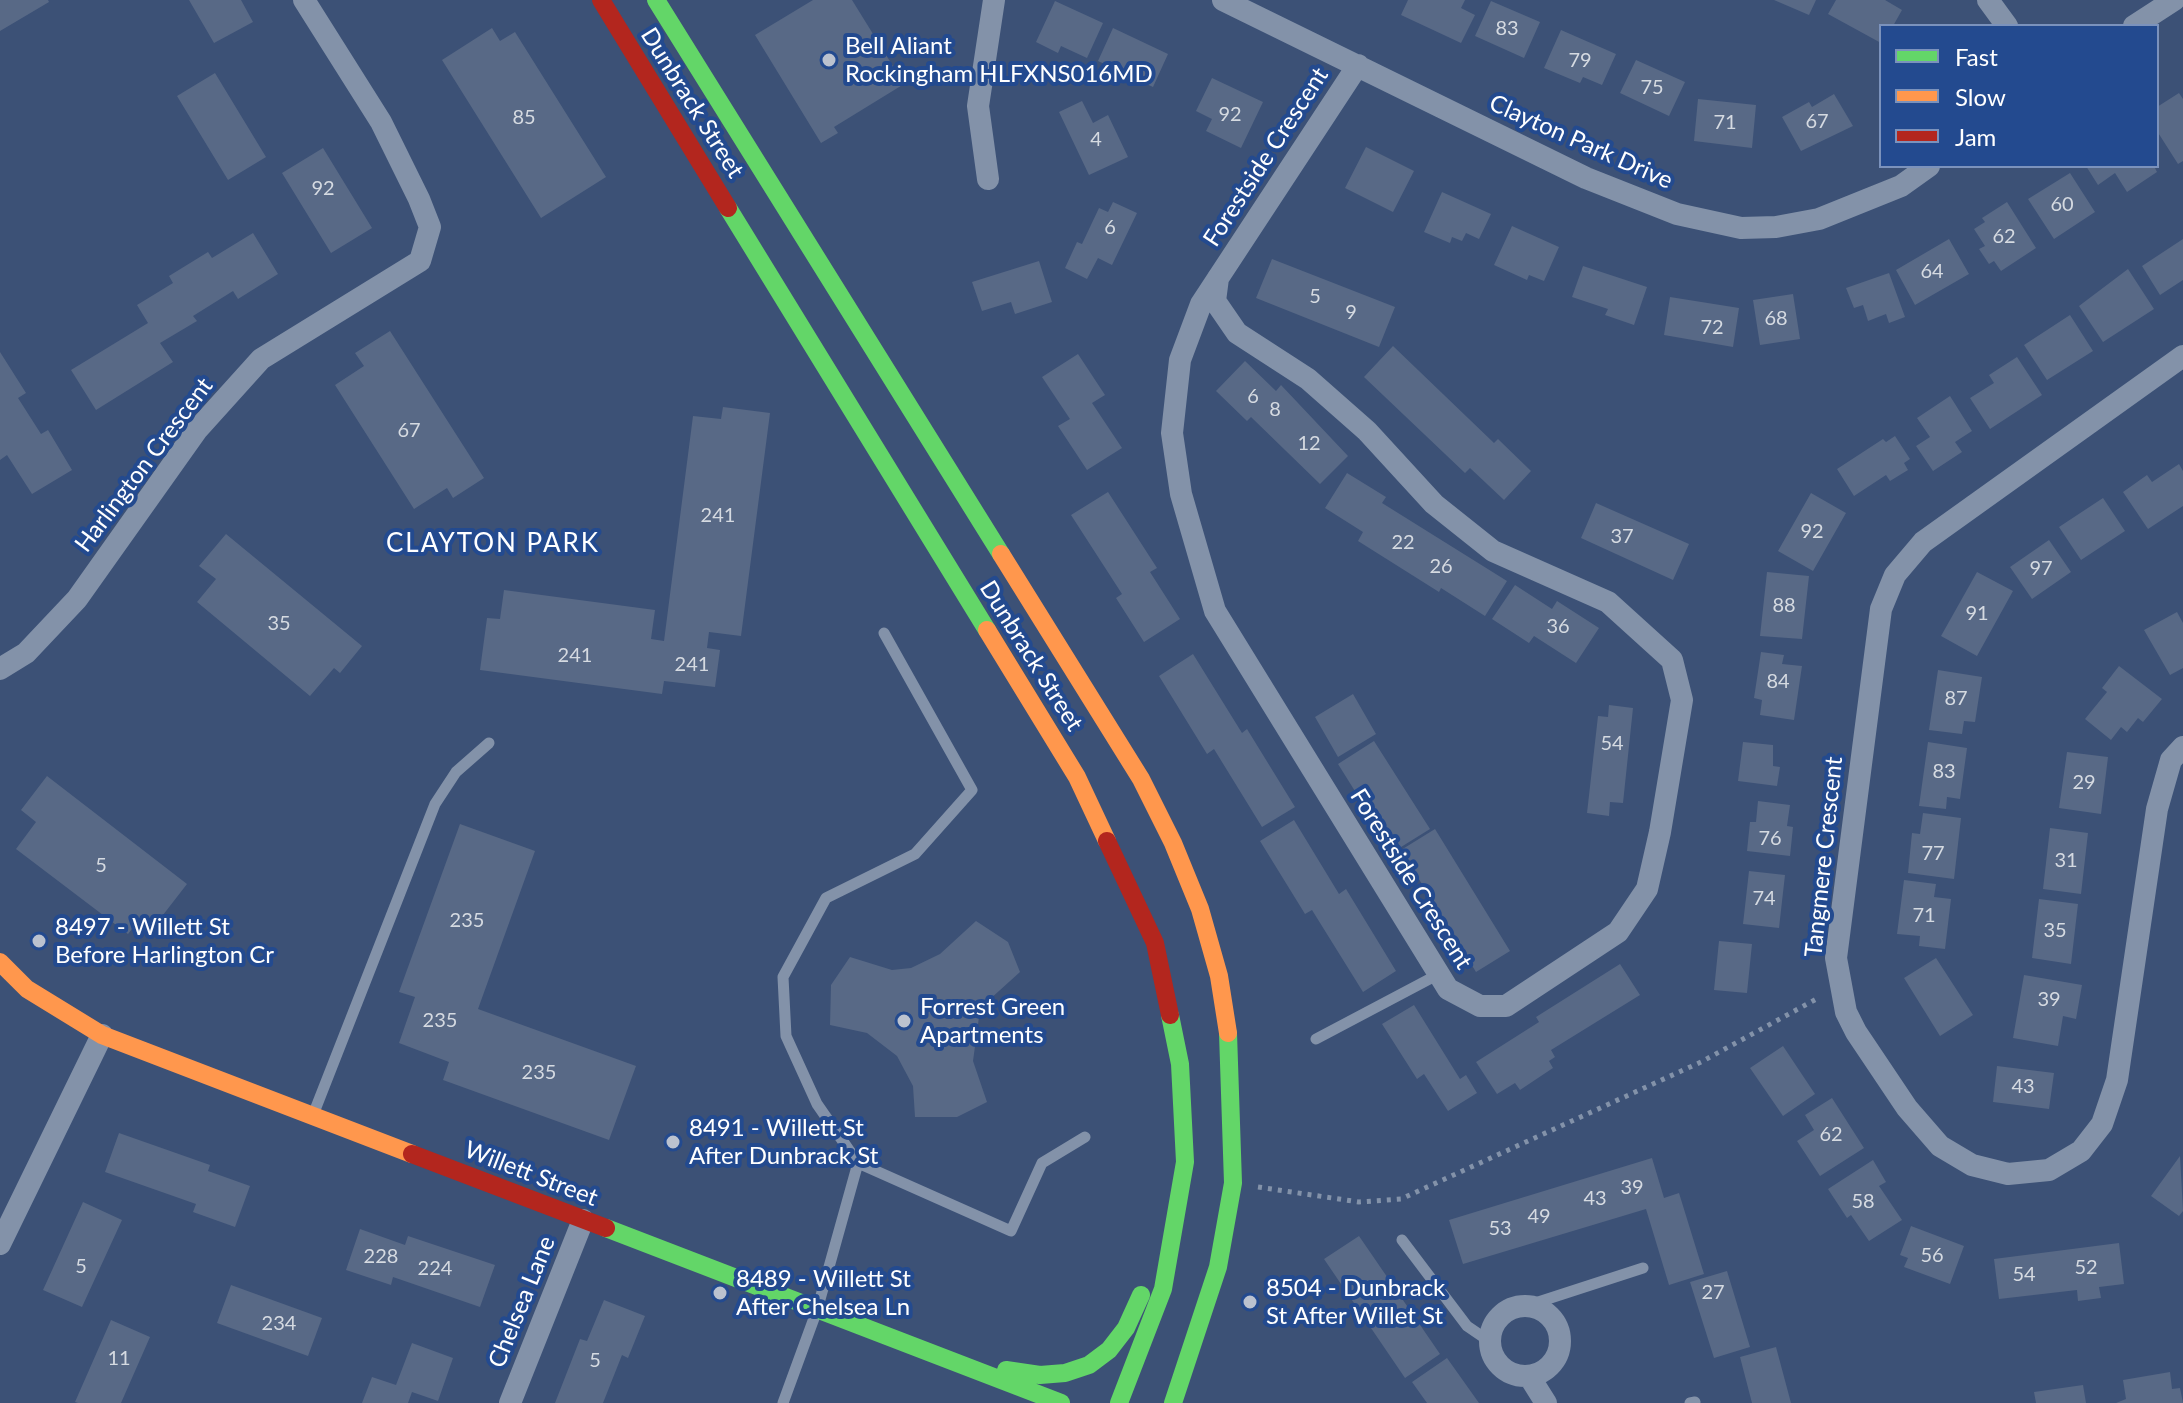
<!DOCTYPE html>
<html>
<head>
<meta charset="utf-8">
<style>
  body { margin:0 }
  #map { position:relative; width:2183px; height:1403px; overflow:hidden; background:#3c5176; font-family:Lato,sans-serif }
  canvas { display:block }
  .legend { position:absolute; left:1879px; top:24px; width:280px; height:144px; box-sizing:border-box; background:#234a8f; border:2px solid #7b92bc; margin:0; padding:10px 14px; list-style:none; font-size:24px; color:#fff }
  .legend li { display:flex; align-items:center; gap:16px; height:40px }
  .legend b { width:40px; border:2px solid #7b92bc }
</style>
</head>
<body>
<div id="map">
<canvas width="2183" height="1403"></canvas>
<ul class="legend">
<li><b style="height:10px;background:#63d668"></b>Fast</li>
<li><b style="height:10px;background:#ff974d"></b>Slow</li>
<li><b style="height:10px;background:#b3261e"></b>Jam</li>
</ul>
</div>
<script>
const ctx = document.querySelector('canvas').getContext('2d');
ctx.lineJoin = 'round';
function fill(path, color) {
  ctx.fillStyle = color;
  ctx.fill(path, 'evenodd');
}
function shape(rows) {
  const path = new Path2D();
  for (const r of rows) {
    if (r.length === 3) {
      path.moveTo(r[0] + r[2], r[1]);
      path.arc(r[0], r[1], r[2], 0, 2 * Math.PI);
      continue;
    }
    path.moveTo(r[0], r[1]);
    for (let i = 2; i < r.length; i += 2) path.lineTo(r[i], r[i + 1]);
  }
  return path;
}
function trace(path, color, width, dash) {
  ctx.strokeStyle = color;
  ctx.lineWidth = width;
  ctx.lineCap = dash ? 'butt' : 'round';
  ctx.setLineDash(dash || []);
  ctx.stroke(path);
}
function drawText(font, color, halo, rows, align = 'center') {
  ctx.font = font + ' Lato,sans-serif';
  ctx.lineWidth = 8;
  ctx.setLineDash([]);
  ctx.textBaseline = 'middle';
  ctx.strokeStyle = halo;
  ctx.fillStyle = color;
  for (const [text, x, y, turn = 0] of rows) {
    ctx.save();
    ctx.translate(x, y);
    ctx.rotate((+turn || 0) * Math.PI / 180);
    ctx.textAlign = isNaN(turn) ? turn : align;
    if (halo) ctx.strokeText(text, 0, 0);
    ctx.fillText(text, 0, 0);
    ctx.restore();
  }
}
const building = shape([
  [0,0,48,0,49,2,0,31],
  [189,0,241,0,253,22,214,43],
  [813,0,852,0,904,84,834,127,838,133,821,143,755,35],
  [1408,0,1465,0,1461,8,1475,15,1461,43,1401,15],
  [1774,0,1816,0,1809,15],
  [1836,0,1885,0,1902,10,1893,26,1881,26,1881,43,1828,14],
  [1055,1,1103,23,1087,58,1061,46,1058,53,1036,42],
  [1491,1,1540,22,1524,58,1475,36],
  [492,28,500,41,515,32,606,177,541,218,442,60],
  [1113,28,1168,54,1153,87,1098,61],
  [1561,30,1616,54,1602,85,1583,77,1580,83,1544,68],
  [1636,60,1685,82,1669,116,1620,93],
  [215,73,266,157,228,180,177,96],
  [1212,78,1263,102,1241,148,1206,131,1212,119,1196,111],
  [2179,93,2183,99,2183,161,2178,164,2157,131,2157,107],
  [1834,94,1853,126,1801,151,1782,117,1809,102,1812,107],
  [1698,99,1756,105,1752,148,1694,141],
  [1082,101,1093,123,1108,115,1128,157,1089,175,1059,112],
  [1366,147,1414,171,1393,212,1345,188],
  [323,148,372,228,331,253,282,173],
  [2086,166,2154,166,2157,172,2127,192,2115,173,2098,185],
  [2070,173,2095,212,2054,239,2028,199],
  [1442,192,1491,214,1479,239,1466,233,1462,241,1452,237,1450,243,1424,232],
  [1113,202,1137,213,1112,265,1098,258,1087,279,1065,268,1077,242,1082,244,1099,208,1108,212],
  [2007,202,2036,248,2001,271,1994,261,1989,264,1979,249,1985,246,1974,229,1985,222,1982,218],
  [1512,226,1559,247,1544,281,1529,275,1527,280,1494,265],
  [253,233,278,274,238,299,233,291,193,316,197,321,160,343,173,362,96,410,71,370,148,323,137,305,173,283,169,276,208,252,212,258],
  [1949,239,1969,274,1915,305,1896,270],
  [2183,239,2183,280,2160,295,2142,266],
  [1272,259,1395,307,1379,347,1256,298],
  [1039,261,1052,302,1015,314,1011,302,982,311,972,282],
  [1583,266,1647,287,1634,325,1605,315,1608,309,1572,297],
  [2128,269,2154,309,2103,342,2079,306],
  [1889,273,1905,317,1889,323,1886,314,1868,321,1863,305,1854,308,1846,288],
  [1793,294,1800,339,1760,345,1753,300],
  [1670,297,1739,308,1733,347,1664,335],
  [2070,315,2093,351,2047,380,2024,345],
  [390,331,484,478,453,498,447,488,414,509,335,385,364,366,355,353],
  [1393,346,1494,443,1498,439,1531,471,1504,500,1470,468,1465,473,1364,377],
  [0,352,26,393,18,398,41,434,48,430,72,470,32,494,7,455,0,460],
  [1078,354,1105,395,1092,403,1122,448,1087,470,1058,426,1070,419,1042,377],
  [2017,357,2042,395,1990,429,1970,398,1994,383,1989,375],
  [1245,361,1276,391,1281,385,1348,456,1320,484,1251,417,1247,421,1216,391],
  [1950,396,1972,431,1955,442,1962,452,1933,471,1916,446,1930,437,1917,418],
  [723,407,770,413,741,636,709,632,707,648,720,650,715,687,664,681,662,694,480,670,487,618,500,619,504,590,655,610,651,639,664,641,693,416,721,419],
  [1895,436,1910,459,1904,463,1908,470,1890,481,1886,475,1854,496,1837,469,1883,439,1886,442],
  [2179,464,2183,471,2183,506,2148,529,2123,492,2147,475,2152,482],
  [1347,473,1386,497,1382,503,1507,581,1485,616,1441,588,1439,592,1358,541,1363,532,1325,508],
  [1108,492,1157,568,1150,572,1180,619,1144,642,1116,598,1122,594,1071,515],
  [1811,493,1846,513,1813,571,1778,551],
  [2103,498,2125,531,2081,560,2059,527],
  [1596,503,1689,544,1673,580,1581,538],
  [226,534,362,646,340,673,334,668,310,696,197,602,216,579,199,566],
  [2049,540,2071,572,2032,599,2010,567],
  [1767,572,1809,576,1802,639,1760,636],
  [1977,572,2013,591,1977,656,1941,636],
  [1515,585,1552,609,1557,601,1599,628,1576,663,1534,636,1529,643,1492,619],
  [2177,612,2183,623,2183,668,2170,675,2144,630],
  [1761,652,1784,655,1782,664,1802,666,1794,720,1760,715,1762,700,1754,698],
  [1193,654,1242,733,1247,729,1295,807,1262,827,1214,749,1207,754,1159,676],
  [2119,666,2162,699,2143,722,2138,718,2127,732,2121,727,2111,740,2085,719,2107,692,2102,688],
  [1938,670,1982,677,1975,722,1964,721,1962,734,1929,730],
  [1353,694,1376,734,1338,757,1315,717],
  [1609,705,1633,708,1623,803,1610,802,1609,816,1587,813,1598,716,1608,717],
  [1374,741,1430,829,1393,852,1338,764],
  [1743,742,1773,745,1773,766,1780,767,1777,786,1738,781],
  [1928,742,1967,748,1960,799,1947,797,1946,809,1919,806],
  [2067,752,2108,757,2101,814,2059,808],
  [47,776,187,884,156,924,143,915,128,934,16,849,36,822,21,810],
  [1758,801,1790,805,1787,826,1793,827,1790,856,1747,851,1750,822,1756,822],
  [1923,813,1961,818,1954,879,1908,873,1912,833,1920,834],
  [1294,820,1339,894,1346,889,1396,971,1363,992,1312,910,1305,914,1260,841],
  [460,824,535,851,478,1009,636,1066,609,1140,443,1080,449,1062,399,1043,415,997,399,992],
  [2050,828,2088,833,2081,894,2043,889],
  [1435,829,1510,951,1476,972,1401,850],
  [1749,871,1785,875,1779,928,1743,924],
  [1904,880,1936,884,1934,897,1951,899,1945,949,1919,946,1920,936,1897,934],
  [2039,899,2078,904,2071,964,2032,958],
  [976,921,1008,942,1020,972,989,1000,979,1017,973,1061,987,1102,957,1117,915,1117,913,1086,897,1056,867,1033,830,1025,831,985,850,957,892,970,911,968,940,954],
  [1719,941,1752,944,1747,993,1714,990],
  [1936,958,1973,1015,1940,1036,1904,978],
  [1620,964,1640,995,1551,1050,1555,1057,1549,1061,1553,1068,1520,1090,1515,1083,1497,1094,1476,1062,1539,1022,1536,1017],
  [2024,975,2082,985,2076,1019,2063,1016,2058,1046,2013,1038],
  [1414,1005,1460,1079,1466,1075,1477,1093,1448,1111,1424,1074,1417,1079,1382,1024],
  [1783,1046,1815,1094,1783,1116,1750,1068],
  [1997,1066,2054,1073,2049,1109,1993,1102],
  [1832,1098,1864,1148,1820,1176,1797,1141,1814,1130,1805,1115],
  [119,1133,210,1165,208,1171,250,1186,235,1227,193,1212,196,1204,105,1172],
  [2180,1156,2183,1211,2179,1216,2151,1196],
  [1652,1158,1664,1198,1679,1193,1704,1274,1669,1285,1646,1209,1463,1264,1449,1220],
  [1873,1160,1886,1182,1879,1186,1902,1220,1869,1241,1851,1215,1847,1218,1828,1189],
  [83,1202,122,1220,82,1307,43,1290],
  [1911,1226,1964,1246,1950,1284,1904,1267,1908,1258,1900,1255],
  [360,1229,405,1245,408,1236,495,1265,480,1307,393,1277,391,1285,346,1270],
  [1359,1236,1440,1354,1405,1378,1324,1259],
  [2119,1243,2124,1284,2099,1287,2101,1298,2078,1301,2077,1290,1999,1299,1994,1259],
  [1727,1271,1750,1347,1714,1358,1690,1282],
  [231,1285,322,1318,308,1356,217,1323],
  [604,1300,645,1316,628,1358,622,1355,603,1403,555,1403,580,1339,587,1341],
  [111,1320,150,1337,121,1403,78,1403,75,1402],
  [412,1343,453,1358,438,1401,412,1392,408,1403,362,1403,372,1377,396,1385],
  [1776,1347,1791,1403,1752,1403,1740,1357],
  [1447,1358,1479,1403,1427,1403,1412,1382],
  [2170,1372,2172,1389,2180,1388,2183,1403,2116,1403,2126,1399,2123,1380],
  [2083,1385,2086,1403,2036,1403,2034,1392]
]);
const path = shape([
  [1258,1187,1359,1202,1401,1199,1701,1062,1820,997]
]);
const lane = shape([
  [884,633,972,790,915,854,826,898,783,977,786,1036,817,1104,858,1163,1011,1231,1042,1163,1085,1137],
  [1316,1039,1439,974],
  [313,1115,435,804,456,772,489,743],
  [1402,1240,1467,1326,1489,1341],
  [1529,1305,1643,1268],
  [783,1403,817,1310,858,1163],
  [1690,1403,1695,1402]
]);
const street = shape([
  [1223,0,1586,178,1677,214,1741,228,1776,227,1819,219,1901,186,1929,166],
  [1988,0,2007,26],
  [2134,26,2174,0],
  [988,179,978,106,994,0],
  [1218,278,1215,301,1237,333,1308,379,1367,431,1434,504,1493,551,1608,602,1672,660,1682,700,1660,832,1647,889,1618,932,1506,1006,1480,1006,1448,989,1215,611,1181,494,1172,433,1180,360,1201,304,1358,65],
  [2183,356,1923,542,1895,575,1881,609,1836,958,1846,1012,1856,1032,1907,1108,1940,1146,1972,1165,2008,1174,2049,1170,2081,1151,2102,1124,2117,1080,2157,809,2171,760,2183,747],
  [0,669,26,653,77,599,197,430,261,359,420,261,430,227,419,199,381,122,304,0],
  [0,1244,102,1035],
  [1525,1341,35],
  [1529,1376,1546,1403],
  [510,1403,583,1220]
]);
const fast = shape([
  [656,0,1001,554],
  [728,208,987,630],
  [606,1228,1061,1403],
  [1006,1370,1040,1375,1065,1373,1089,1365,1109,1350,1126,1328,1141,1295],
  [1119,1403,1163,1289,1185,1162,1180,1064,1170,1015],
  [1173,1403,1218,1267,1233,1183,1228,1033]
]);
const slow = shape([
  [1001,554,1141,779,1173,843,1200,909,1219,976,1228,1033],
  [987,630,1077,777,1107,841],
  [0,962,27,989,102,1035,412,1154]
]);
const jam = shape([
  [601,0,728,208],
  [1107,841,1155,943,1170,1015],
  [412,1154,606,1228]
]);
const markers = [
  [829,60,8,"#bbc2cf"],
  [39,941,8,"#bbc2cf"],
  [904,1021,8,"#bbc2cf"],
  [673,1142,8,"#bbc2cf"],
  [720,1293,8,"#bbc2cf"],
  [1250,1302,8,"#bbc2cf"]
];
const numberNames = [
  ["83",1507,29],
  ["79",1580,61],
  ["75",1652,88],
  ["92",1230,115],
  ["85",524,118],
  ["67",1817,122],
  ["71",1725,123],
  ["4",1096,140],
  ["92",323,189],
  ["60",2062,205],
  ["6",1110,228],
  ["62",2004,237],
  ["64",1932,272],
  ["5",1315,297],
  ["9",1351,313],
  ["68",1776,319],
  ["72",1712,328],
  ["6",1253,397],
  ["8",1275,410],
  ["67",409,431],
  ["12",1309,444],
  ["241",718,516],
  ["92",1812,532],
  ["37",1622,537],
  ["22",1403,543],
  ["26",1441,567],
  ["97",2041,569],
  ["88",1784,606],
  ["91",1977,614],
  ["35",279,624],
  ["36",1558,627],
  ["241",575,656],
  ["241",692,665],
  ["84",1778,682],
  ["87",1956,699],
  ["54",1612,744],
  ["83",1944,772],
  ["29",2084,783],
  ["76",1770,839],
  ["77",1933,854],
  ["31",2066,861],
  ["5",101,866],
  ["74",1764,899],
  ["71",1924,916],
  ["235",467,921],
  ["35",2055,931],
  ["39",2049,1000],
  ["235",440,1021],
  ["235",539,1073],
  ["43",2023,1087],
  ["62",1831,1135],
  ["39",1632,1188],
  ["43",1595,1199],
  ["58",1863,1202],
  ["49",1539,1217],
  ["53",1500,1229],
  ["56",1932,1256],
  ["228",381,1257],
  ["5",81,1267],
  ["52",2086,1268],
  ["224",435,1269],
  ["54",2024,1275],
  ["27",1713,1293],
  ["234",279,1324],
  ["11",119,1359],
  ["5",595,1361]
];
const poiNames = [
  ["Bell Aliant",845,46],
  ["Rockingham HLFXNS016MD",845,74],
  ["8497 - Willett St",55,927],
  ["Before Harlington Cr",55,955],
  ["Forrest Green",920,1007],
  ["Apartments",920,1035],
  ["8491 - Willett St",689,1128],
  ["After Dunbrack St",689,1156],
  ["8489 - Willett St",736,1279],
  ["After Chelsea Ln",736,1307],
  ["8504 - Dunbrack",1266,1288],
  ["St After Willet St",1266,1316]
];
const streetNames = [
  ["Dunbrack Street",692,103,58],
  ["Clayton Park Drive",1581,142,24],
  ["Forestside Crescent",1266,157,-57],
  ["Harlington Crescent",144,465,-53],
  ["Dunbrack Street",1031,656,58],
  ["Tangmere Crescent",1824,857,-84],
  ["Forestside Crescent",1411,879,58],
  ["Willett Street",531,1174,21],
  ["Chelsea Lane",522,1302,-68]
];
const neighbourhoodNames = [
  ["CLAYTON PARK",493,544]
];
fill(building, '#586986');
trace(path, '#8392a9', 5, [4, 6]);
trace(lane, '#8392a9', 11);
trace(street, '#8392a9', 22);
trace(fast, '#63d668', 18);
trace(slow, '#ff974d', 18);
trace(jam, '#b3261e', 18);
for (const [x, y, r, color] of markers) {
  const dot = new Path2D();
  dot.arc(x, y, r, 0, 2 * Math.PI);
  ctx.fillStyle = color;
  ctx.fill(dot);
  trace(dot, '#234a8f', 3);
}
drawText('20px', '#d5dae1', null, numberNames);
drawText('24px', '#fff', '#234a8f', poiNames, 'left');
drawText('24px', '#fff', '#234a8f', streetNames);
ctx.letterSpacing = '2px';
drawText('26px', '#fff', '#234a8f', neighbourhoodNames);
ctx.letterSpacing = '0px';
</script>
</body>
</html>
